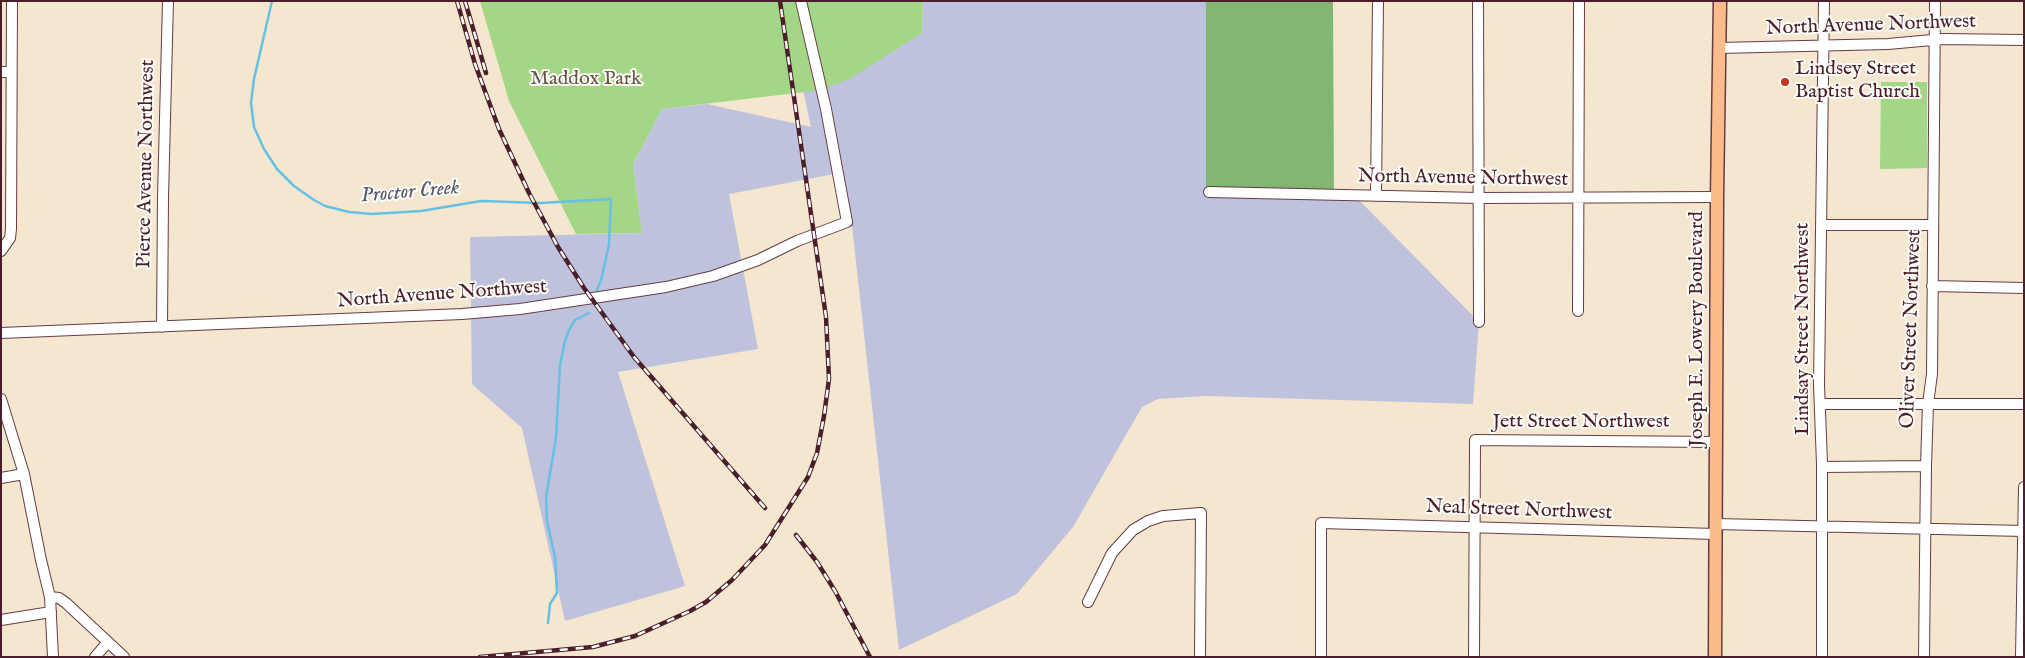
<!DOCTYPE html>
<html>
<head>
<meta charset="utf-8">
<style>
  body { margin:0 }
  #map { position:relative; width:2025px; height:658px; overflow:hidden; background:#f5e6cf; font-family:"IM FELL English",serif }
  canvas { display:block }
  .frame { position:absolute; inset:0; border:2px solid #4a1f2b; pointer-events:none }
</style>
</head>
<body>
<div id="map">
<canvas width="2025" height="658"></canvas>
<div class="frame"></div>
</div>
<script>
const ctx = document.querySelector('canvas').getContext('2d');
ctx.lineJoin = 'round';
function fill(path, color) {
  ctx.fillStyle = color;
  ctx.fill(path, 'evenodd');
}
function shape(rows) {
  const path = new Path2D();
  for (const r of rows) {
    path.moveTo(r[0], r[1]);
    for (let i = 2; i < r.length; i += 2) path.lineTo(r[i], r[i + 1]);
  }
  return path;
}
function trace(path, color, width, dash) {
  ctx.strokeStyle = color;
  ctx.lineWidth = width;
  ctx.lineCap = dash ? 'butt' : 'round';
  ctx.setLineDash(dash || []);
  ctx.stroke(path);
}
function drawText(font, color, halo, rows, align = 'center') {
  ctx.font = font + ' "IM FELL English",serif';
  ctx.lineWidth = 4;
  ctx.setLineDash([]);
  ctx.textBaseline = 'middle';
  ctx.strokeStyle = halo;
  ctx.fillStyle = color;
  for (const [text, x, y, turn = 0] of rows) {
    ctx.save();
    ctx.translate(x, y);
    ctx.rotate((+turn || 0) * Math.PI / 180);
    ctx.textAlign = isNaN(turn) ? turn : align;
    if (halo) ctx.strokeText(text, 0, 0);
    ctx.fillText(text, 0, 0);
    ctx.restore();
  }
}
const industrial = shape([
  [923,1,1206,1,1207,196,1355,196,1479,322,1473,404,1206,396,1158,399,1142,407,1073,527,1017,594,899,650,852,226,840,173,729,194,758,349,618,372,685,586,565,621,522,428,472,384,470,237,642,233,633,164,662,109,707,104,811,127,801,81,922,33]
]);
const green = shape([
  [480,1,923,1,922,33,851,78,821,90,662,109,633,164,642,233,576,234,509,101],
  [1881,82,1927,82,1927,168,1880,169]
]);
const forest = shape([
  [1206,1,1333,1,1334,196,1206,196]
]);
const stream = shape([
  [272,1,254,79,251,103,254,127,264,149,277,169,294,186,314,200,325,206,349,212,372,214,421,211,481,201,541,203,611,199,609,245,601,280,597,290],
  [548,623,550,604,557,593,555,557,547,521,546,497,556,438,560,365,565,341,569,330,575,320,589,313]
]);
const minor = shape([
  [1478,1,1479,322],
  [1719,48,1888,44,1943,39,2024,40],
  [1,72,11,72],
  [1209,192,1479,198,1717,197],
  [1376,196,1378,1],
  [1821,225,1933,225],
  [1,251,10,238,11,229,12,1],
  [1932,286,2024,288],
  [1578,311,1579,1],
  [162,327,163,197,168,1],
  [1,333,462,314,520,309,666,287,713,276,758,260,797,241,847,222,826,109,801,1],
  [1,399,24,474,41,560,50,597,53,657],
  [1821,404,2024,404],
  [1822,467,1926,466],
  [1,478,24,474],
  [1716,524,2024,531],
  [50,597,59,598,66,603,124,657],
  [1088,602,1112,553,1133,530,1148,521,1163,516,1201,513,1200,657],
  [1,620,51,612],
  [95,657,108,642],
  [1321,657,1321,523,1716,534],
  [1474,657,1475,440,1717,442],
  [1822,657,1822,464,1819,385,1824,1],
  [1924,657,1926,466,1928,404,1932,374,1935,1],
  [2021,657,2024,487]
]);
const major = shape([
  [1715,657,1717,197,1720,1]
]);
const rail = shape([
  [457,1,475,64,499,129,529,193,558,247,584,288,634,357,765,508],
  [465,1,486,73],
  [796,535,817,562,835,591,870,657],
  [480,657,593,647,635,636,690,611,706,602,732,580,765,545,808,477,817,453,824,416,829,379,826,317,780,1]
]);
const markers = [
  [1785,82,5,"#c8321e"]
];
const streetNames = [
  ["North Avenue Northwest",1871,26,-2],
  ["Pierce Avenue Northwest",147,164,-89],
  ["North Avenue Northwest",1463,179,1],
  ["North Avenue Northwest",442,295,-4],
  ["Joseph E. Lowery Boulevard",1698,329,-90],
  ["Lindsay Street Northwest",1804,329,-90],
  ["Oliver Street Northwest",1912,329,-88],
  ["Jett Street Northwest",1581,423],
  ["Neal Street Northwest",1519,511,2]
];
const poiNames = [
  ["Lindsey Street",1795,70],
  ["Baptist Church",1795,93]
];
const parkNames = [
  ["Maddox Park",586,80]
];
const waterNames = [
  ["Proctor Creek",410,193,-5]
];
fill(industrial, '#bfc2dd');
fill(green, '#a3d686');
fill(forest, '#82b773');
trace(stream, '#66c0e3', 2.5);
trace(minor, '#643d44', 12);
trace(major, '#643d44', 15);
trace(minor, '#fff', 10);
trace(major, '#fabc8b', 12);
trace(rail, '#4a1f2b', 4.5);
trace(rail, '#fdfcf7', 2.5, [8]);
for (const [x, y, r, color] of markers) {
  const dot = new Path2D();
  dot.arc(x, y, r, 0, 2 * Math.PI);
  ctx.fillStyle = color;
  ctx.fill(dot);
  trace(dot, '#fdfcf7', 2);
}
drawText('20px', '#4a1f2b', '#fdfcf7', streetNames);
drawText('20px', '#4a1f2b', '#fdfcf7', poiNames, 'left');
drawText('20px', '#655646', '#fdfcf7', parkNames);
drawText('italic 21px', '#54576b', '#fdfcf7', waterNames);
</script>
</body>
</html>
